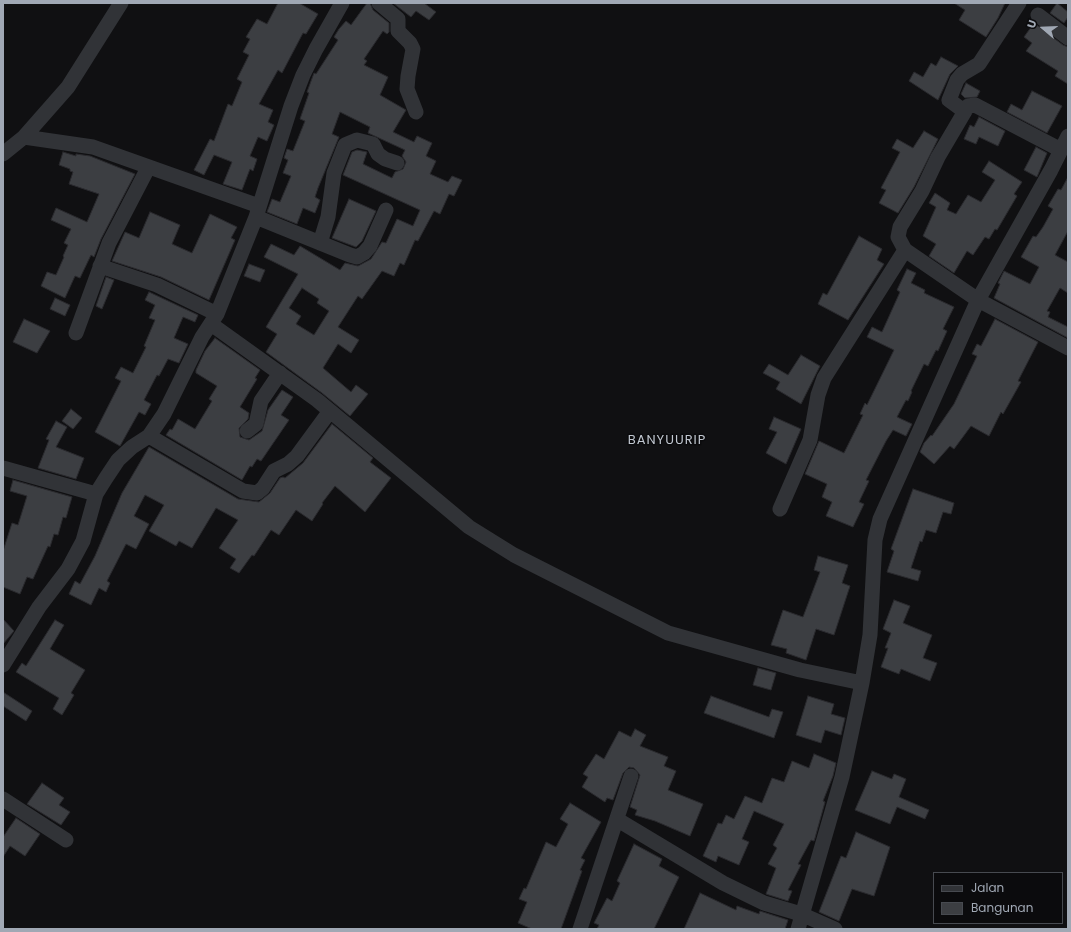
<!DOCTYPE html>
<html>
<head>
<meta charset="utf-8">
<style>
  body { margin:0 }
  #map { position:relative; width:1071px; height:932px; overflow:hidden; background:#101012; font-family:Poppins,sans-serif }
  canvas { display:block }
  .frame { position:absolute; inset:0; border:4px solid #a0a8b4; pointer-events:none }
  .legend { position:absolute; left:933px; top:872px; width:130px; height:52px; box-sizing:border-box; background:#0b0b0d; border:1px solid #474a50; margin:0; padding:5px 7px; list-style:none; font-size:12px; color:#a0a8b4 }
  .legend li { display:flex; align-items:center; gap:8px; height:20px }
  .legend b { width:20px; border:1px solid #474a50 }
  .north { position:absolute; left:1023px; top:8px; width:40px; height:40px; -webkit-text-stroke:3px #0b0b0d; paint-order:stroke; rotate:289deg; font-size:11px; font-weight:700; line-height:16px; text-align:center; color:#a0a8b4 }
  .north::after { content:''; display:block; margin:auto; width:14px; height:18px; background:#a0a8b4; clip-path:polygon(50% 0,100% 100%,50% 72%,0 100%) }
</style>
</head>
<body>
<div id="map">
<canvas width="1071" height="932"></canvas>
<div class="frame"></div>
<ul class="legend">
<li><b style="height:5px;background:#313337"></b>Jalan</li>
<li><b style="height:11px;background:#3c3e42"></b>Bangunan</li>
</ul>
<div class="north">U</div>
</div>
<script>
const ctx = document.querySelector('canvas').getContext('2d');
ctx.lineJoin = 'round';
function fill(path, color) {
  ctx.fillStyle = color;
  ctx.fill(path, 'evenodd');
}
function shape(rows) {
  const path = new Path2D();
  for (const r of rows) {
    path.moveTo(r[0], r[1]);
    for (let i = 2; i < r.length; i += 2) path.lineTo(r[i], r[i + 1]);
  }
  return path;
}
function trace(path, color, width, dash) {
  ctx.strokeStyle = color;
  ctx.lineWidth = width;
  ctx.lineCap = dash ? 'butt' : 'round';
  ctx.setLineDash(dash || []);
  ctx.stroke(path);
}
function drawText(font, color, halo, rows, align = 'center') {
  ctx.font = font + ' Poppins,sans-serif';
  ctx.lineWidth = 3;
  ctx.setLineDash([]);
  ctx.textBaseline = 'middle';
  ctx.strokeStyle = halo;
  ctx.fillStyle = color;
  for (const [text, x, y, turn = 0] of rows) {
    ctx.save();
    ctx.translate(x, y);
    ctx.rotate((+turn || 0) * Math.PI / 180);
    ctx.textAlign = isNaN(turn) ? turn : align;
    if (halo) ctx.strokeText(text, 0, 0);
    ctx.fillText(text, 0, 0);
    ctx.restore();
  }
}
const building = shape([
  [278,3,299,3,318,14,306,34,303,33,282,73,278,70,259,104,273,110,268,122,274,125,267,141,258,137,250,156,257,159,253,171,250,169,242,190,223,184,232,162,214,155,204,175,194,170,210,139,214,141,228,104,232,106,242,82,237,79,249,55,243,52,250,39,246,37,257,19,267,24,278,3],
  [367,3,370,3,373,10,389,23,389,32,387,34,383,31,364,59,367,61,364,65,388,77,380,95,406,110,393,132,414,142,417,136,432,143,426,156,436,161,430,174,448,182,452,176,462,180,454,196,449,194,440,214,434,211,418,241,415,240,404,265,400,263,394,276,382,271,362,299,358,296,338,327,359,340,351,353,338,344,323,368,351,392,356,385,368,394,350,416,322,393,266,352,277,334,266,327,298,274,264,257,271,244,294,255,300,246,340,270,345,263,358,266,371,259,382,242,386,243,397,219,413,226,420,210,343,175,352,152,357,150,367,152,363,164,392,178,395,172,403,169,406,162,402,156,405,150,368,133,370,127,340,112,332,134,339,137,318,188,315,197,320,200,315,213,303,208,297,224,267,212,272,199,280,202,291,176,283,173,288,160,284,158,287,149,293,151,305,121,300,119,309,93,307,92,314,73,316,74,338,40,334,37,339,29,346,21,351,25,367,3],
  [302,288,319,299,317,303,329,311,314,335,296,324,301,316,289,308,302,288],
  [393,3,424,3,436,12,429,20,416,11,411,17,393,3],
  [954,3,1005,3,998,18,986,37,959,20,965,10,954,3],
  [1057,3,1068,12,1068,17,1064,23,1050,13,1057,3],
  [1034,23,1063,45,1068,47,1068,84,1055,76,1058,71,1026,51,1032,43,1024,37,1034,23],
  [941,57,958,66,950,74,938,100,909,81,914,72,923,77,931,63,936,66,941,57],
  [966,83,980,91,977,97,965,98,961,94,966,83],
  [1032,91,1062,106,1047,133,1007,112,1011,104,1022,110,1032,91],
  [979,117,1005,131,998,146,979,137,976,144,964,139,970,125,974,127,979,117],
  [924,131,938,139,914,187,898,213,879,203,886,190,881,188,900,152,892,148,897,139,913,148,924,131],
  [1036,147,1047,153,1037,177,1024,170,1036,147],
  [63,152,76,156,76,154,90,156,135,174,101,239,94,257,91,255,80,278,75,276,65,298,41,286,47,272,56,275,64,257,63,256,68,245,64,243,71,229,51,220,56,208,87,222,99,194,69,184,73,172,70,171,70,169,59,165,63,152],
  [989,161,1022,182,1014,194,1017,196,997,230,995,229,989,239,985,237,973,255,967,251,954,273,929,256,936,244,923,236,936,207,929,203,935,193,950,203,947,210,956,214,968,195,981,202,995,180,982,172,989,161],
  [1068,177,1068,231,1055,255,1068,262,1068,293,1060,288,1047,311,1050,312,1048,317,1068,327,1068,338,994,298,1000,284,998,283,1004,271,1030,284,1039,267,1021,257,1033,236,1036,237,1043,227,1053,209,1048,206,1058,189,1061,190,1068,177],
  [349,199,376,211,362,241,356,247,332,238,349,199],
  [150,212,180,225,172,244,192,253,210,214,237,227,231,238,235,240,209,300,161,277,112,261,125,232,139,238,150,212],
  [859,236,882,249,877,260,884,264,848,320,818,304,823,293,827,295,859,236],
  [249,264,265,270,260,282,244,276,249,264],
  [907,269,916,273,911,283,925,290,924,293,954,307,943,329,947,331,938,351,936,350,928,366,924,364,911,391,912,392,908,401,906,400,897,417,912,424,906,436,893,430,886,441,866,480,869,481,859,502,864,504,853,527,826,516,832,502,822,497,827,484,805,474,819,441,844,453,863,415,860,414,865,403,867,405,894,350,867,337,872,327,882,332,900,292,897,290,907,269],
  [106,277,114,280,102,309,96,306,106,277],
  [149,292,198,315,195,322,183,317,174,338,188,344,179,363,168,359,159,376,157,375,144,400,151,404,145,415,139,412,120,446,95,432,121,381,115,378,121,367,133,373,146,347,144,346,155,320,149,318,155,305,145,300,149,292],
  [55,298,70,305,65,316,50,309,55,298],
  [24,319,50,331,37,353,13,342,24,319],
  [995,319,1038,342,1018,381,1021,382,1003,414,1001,412,989,436,971,426,954,449,950,446,934,464,920,452,924,443,931,435,932,436,954,404,977,356,972,354,977,344,981,346,995,319],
  [215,338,260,370,255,378,257,379,240,407,249,413,248,419,239,428,240,437,249,440,262,431,268,410,282,390,293,397,281,415,289,420,261,461,257,459,252,467,250,466,242,480,166,435,170,429,172,430,178,419,195,429,212,401,209,399,217,386,196,373,196,370,205,351,215,338],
  [801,355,820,366,801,404,776,389,780,382,763,373,769,364,788,375,801,355],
  [71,409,82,418,73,429,62,421,71,409],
  [774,417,801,429,786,464,766,453,777,432,769,429,774,417],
  [56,421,67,427,56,447,84,458,76,479,38,468,49,440,46,439,56,421],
  [332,424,373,458,370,462,391,478,365,512,335,486,322,503,323,504,312,521,296,510,279,535,271,530,254,556,252,555,239,573,230,568,236,559,219,548,238,520,216,508,192,548,179,541,176,546,149,531,164,505,145,495,134,516,149,524,136,549,126,544,107,581,110,583,106,592,99,588,91,605,69,594,75,581,80,584,95,556,122,493,149,447,238,499,259,502,270,493,280,478,283,477,285,478,303,463,332,424],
  [13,480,72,497,66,518,63,517,58,535,54,534,50,547,48,546,33,579,27,577,20,594,3,587,3,551,12,523,18,525,27,496,10,491,13,480],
  [913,489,954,503,951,514,943,512,936,533,926,530,922,542,920,541,911,568,921,571,918,581,887,572,894,551,891,549,913,489],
  [818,556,848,565,842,583,850,586,834,635,816,629,806,660,786,653,787,649,771,645,783,610,803,617,820,572,814,570,818,556],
  [894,600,910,606,903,623,932,635,923,658,937,663,930,681,901,669,899,674,881,667,888,648,885,648,891,633,883,629,894,600],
  [3,619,14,631,3,644,3,619],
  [55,620,64,625,50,649,85,670,71,693,74,695,62,715,53,709,59,698,16,672,22,663,26,666,55,620],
  [758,668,776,673,771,690,753,685,758,668],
  [3,692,32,711,26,721,3,706,3,692],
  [711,696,769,717,772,709,783,712,774,738,704,713,711,696],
  [808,696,834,704,831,714,845,718,841,735,825,730,821,743,796,735,808,696],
  [635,729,646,735,640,746,668,757,664,766,676,771,668,790,703,804,690,836,655,821,635,815,637,810,630,807,640,775,634,768,629,767,623,773,613,800,607,798,605,802,582,787,588,777,583,774,596,754,604,759,619,731,631,737,635,729],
  [814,754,836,763,833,776,823,801,825,802,815,838,814,841,811,840,798,864,801,865,788,890,792,891,788,901,766,894,776,868,768,864,777,848,773,845,784,824,754,811,742,839,749,842,739,865,718,856,716,862,703,856,718,823,722,824,726,815,734,819,745,796,762,803,772,778,784,782,792,761,809,768,814,754],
  [872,771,892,779,894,774,906,779,899,797,929,810,925,819,897,807,890,824,855,810,872,771],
  [42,783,64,798,59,805,70,812,61,825,27,804,42,783],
  [570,803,601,822,581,858,585,860,580,870,582,871,561,929,532,929,518,923,527,902,519,899,524,888,526,889,546,842,556,847,568,824,560,819,570,803],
  [16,818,40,834,25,856,10,846,3,857,3,837,16,818],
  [856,832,890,847,874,896,852,889,839,921,819,912,841,856,846,858,856,832],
  [634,844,662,859,659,866,679,877,654,929,597,929,599,925,594,923,607,898,612,901,620,883,617,881,634,844],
  [700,893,736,910,737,906,759,914,760,911,788,920,785,929,684,929,700,893]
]);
const street = shape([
  [379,3,398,19,398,31,410,43,413,49,408,76,407,89,416,112],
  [1038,15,1068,38],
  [964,111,949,100,957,80,962,74,979,64,1019,3],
  [24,137,93,147,259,206],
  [1061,150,975,105,968,106,938,157,922,191,900,227,898,237,905,250,978,300,1068,348],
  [3,154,24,137,68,87,121,3],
  [256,217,350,255,357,257,364,253,370,246,386,210],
  [320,243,328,217,334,173,345,145,357,140,373,144,378,154,385,159,397,163],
  [100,266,157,285,217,314],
  [211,324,317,400,469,527,514,555,668,633,800,670,862,683],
  [76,333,109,243,148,168],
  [247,431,256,424,261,401,280,373],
  [149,436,243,491,257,493,263,488,274,471,288,464,297,456,330,411],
  [3,468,96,494],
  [780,509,810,440,818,395,824,378,905,250],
  [3,665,39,607,68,569,83,541,96,494,106,478,118,460,132,447,149,436,164,414,202,337,217,314,256,217,291,106,303,75,316,49,342,3],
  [3,799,66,840],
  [618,820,723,883,764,903,801,914,835,929],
  [580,929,631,776],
  [798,929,842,777,862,683,870,635,875,540,880,519,978,300,1051,170,1068,136]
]);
const quarterNames = [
  ["BANYUURIP",667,441]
];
fill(building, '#3c3e42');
trace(building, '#2a2a2e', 1);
trace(street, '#313337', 15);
ctx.letterSpacing = '1px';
drawText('13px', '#c1c7d0', '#0b0b0d', quarterNames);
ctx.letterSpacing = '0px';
</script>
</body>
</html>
